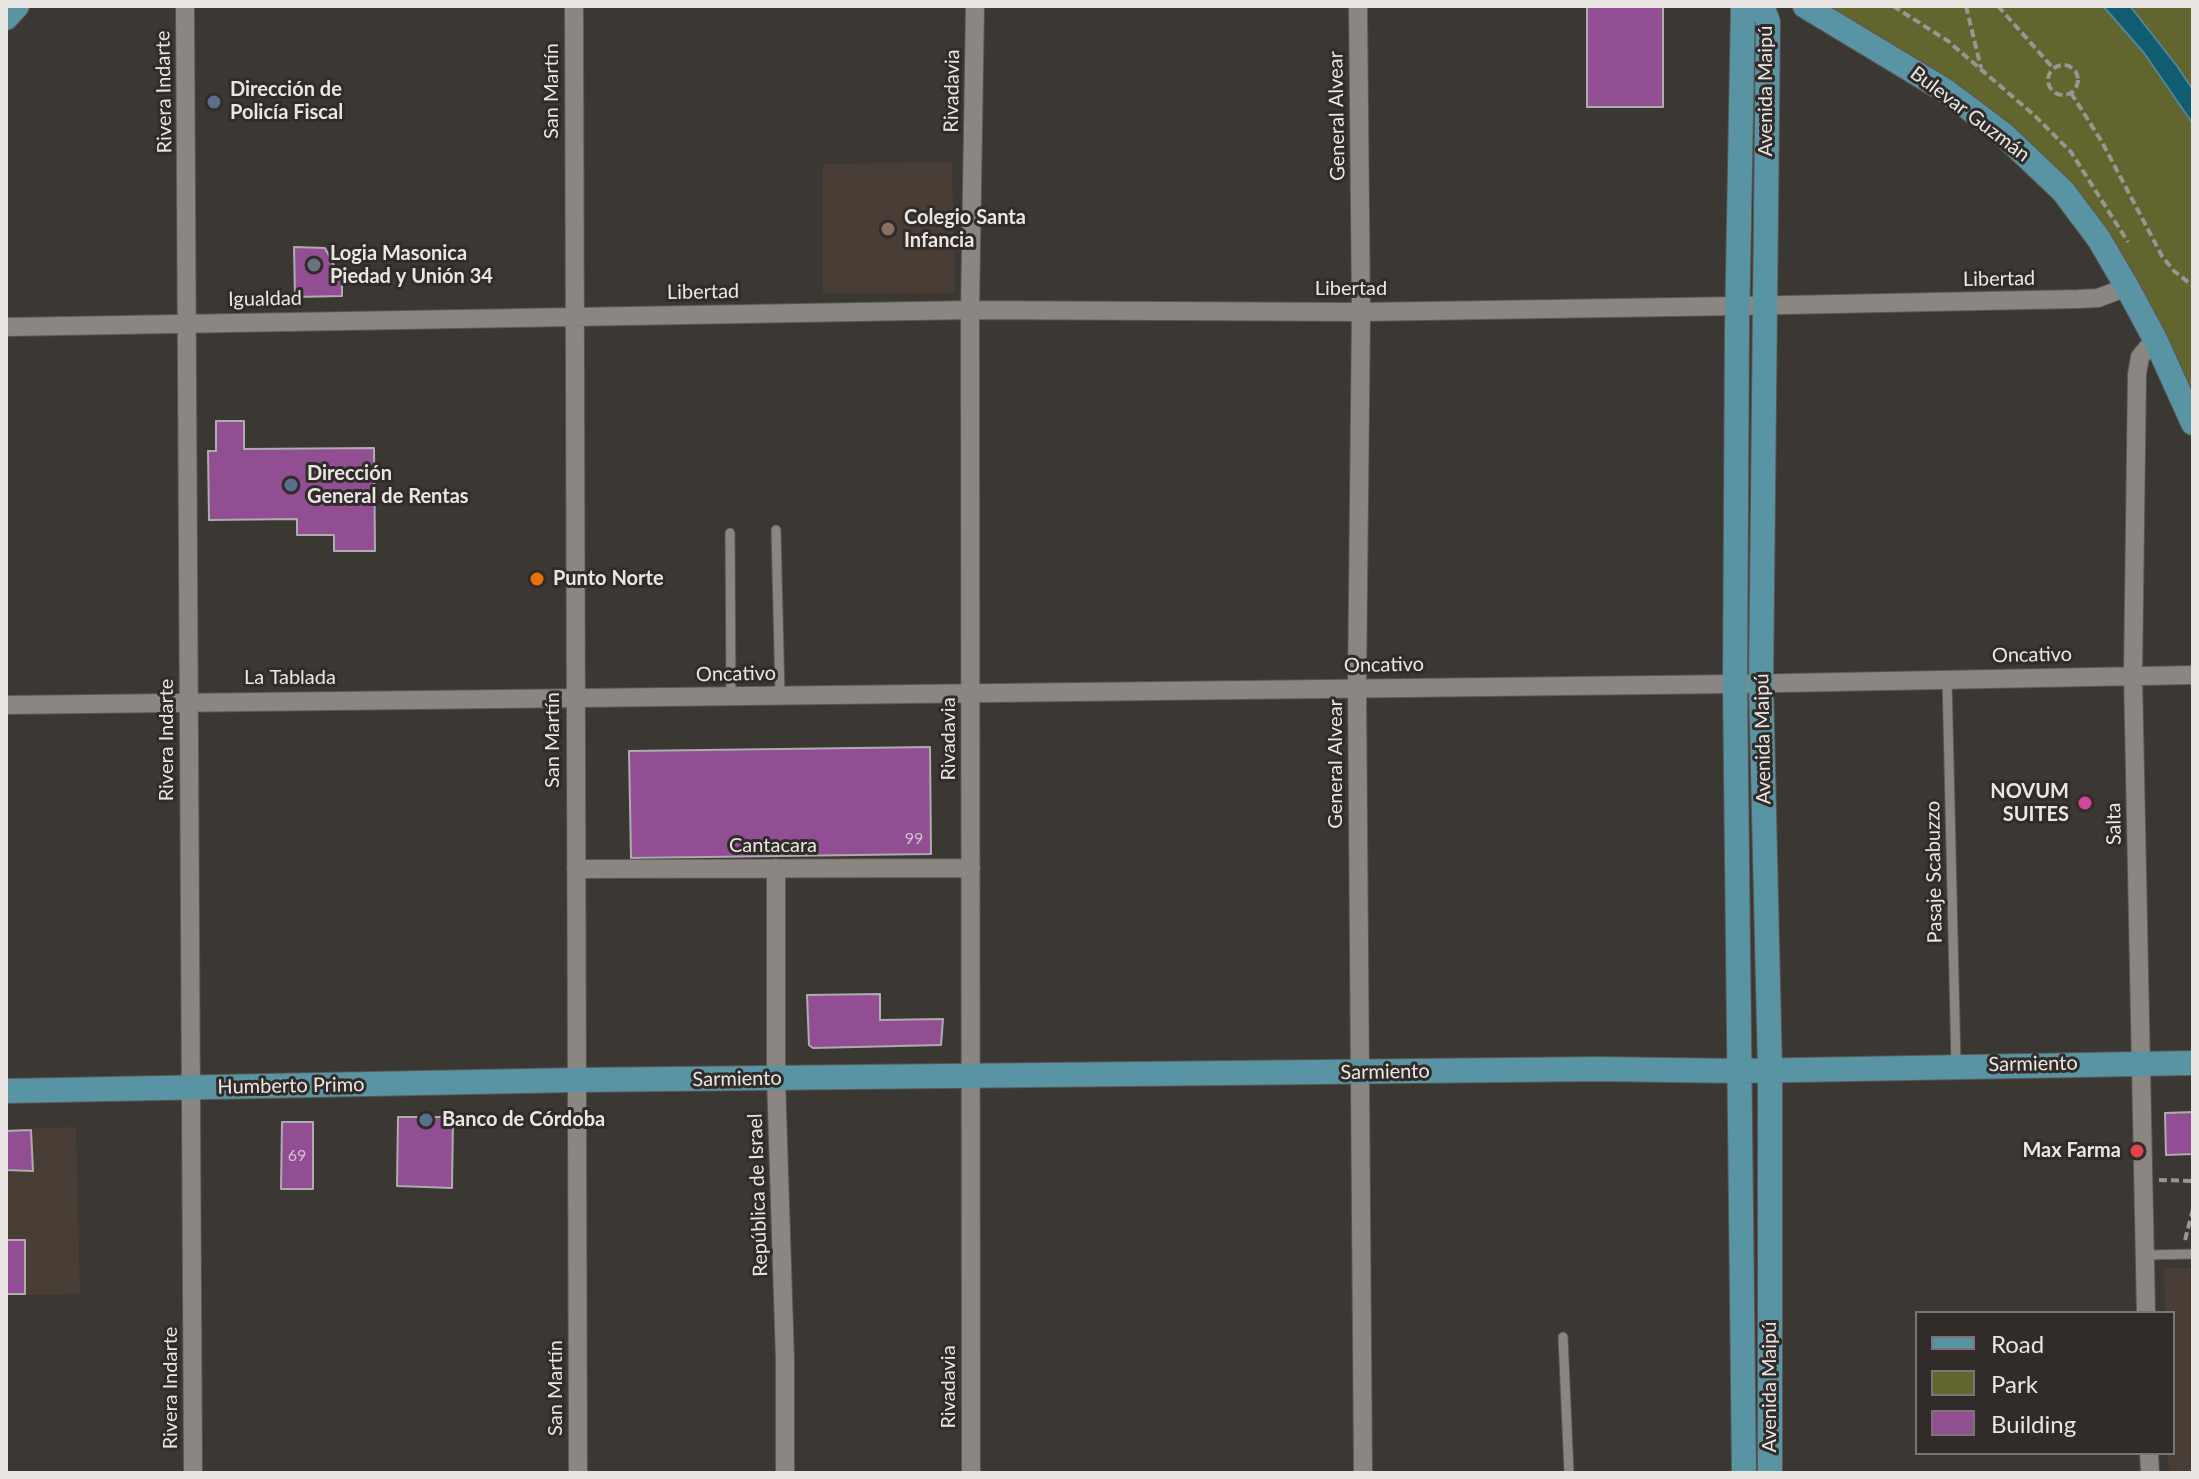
<!DOCTYPE html>
<html>
<head>
<meta charset="utf-8">
<style>
  body { margin:0 }
  #map { position:relative; width:2199px; height:1479px; overflow:hidden; background:#3b3733; font-family:Lato,sans-serif }
  canvas { display:block }
  .frame { position:absolute; inset:0; border:8px solid #e9e6e4; pointer-events:none }
  .legend { position:absolute; left:1915px; top:1311px; width:260px; height:144px; box-sizing:border-box; background:#312c29; border:2px solid #7b7674; margin:0; padding:10px 14px; list-style:none; font-size:24px; color:#e9e6e4 }
  .legend li { display:flex; align-items:center; gap:16px; height:40px }
  .legend b { width:40px; border:2px solid #7b7674 }
</style>
</head>
<body>
<div id="map">
<canvas width="2199" height="1479"></canvas>
<div class="frame"></div>
<ul class="legend">
<li><b style="height:10px;background:#5994a4"></b>Road</li>
<li><b style="height:22px;background:#62652d"></b>Park</li>
<li><b style="height:22px;background:#914e93"></b>Building</li>
</ul>
</div>
<script>
const ctx = document.querySelector('canvas').getContext('2d');
ctx.lineJoin = 'round';
function fill(path, color) {
  ctx.fillStyle = color;
  ctx.fill(path, 'evenodd');
}
function shape(rows) {
  const path = new Path2D();
  for (const r of rows) {
    if (r.length === 3) {
      path.moveTo(r[0] + r[2], r[1]);
      path.arc(r[0], r[1], r[2], 0, 2 * Math.PI);
      continue;
    }
    path.moveTo(r[0], r[1]);
    for (let i = 2; i < r.length; i += 2) path.lineTo(r[i], r[i + 1]);
  }
  return path;
}
function trace(path, color, width, dash) {
  ctx.strokeStyle = color;
  ctx.lineWidth = width;
  ctx.lineCap = dash ? 'butt' : 'round';
  ctx.setLineDash(dash || []);
  ctx.stroke(path);
}
function drawText(font, color, halo, rows, align = 'center') {
  ctx.font = font + ' Lato,sans-serif';
  ctx.lineWidth = 6;
  ctx.setLineDash([]);
  ctx.textBaseline = 'middle';
  ctx.strokeStyle = halo;
  ctx.fillStyle = color;
  for (const [text, x, y, turn = 0] of rows) {
    ctx.save();
    ctx.translate(x, y);
    ctx.rotate((+turn || 0) * Math.PI / 180);
    ctx.textAlign = isNaN(turn) ? turn : align;
    if (halo) ctx.strokeText(text, 0, 0);
    ctx.fillText(text, 0, 0);
    ctx.restore();
  }
}
const built = shape([
  [952,162,955,293,823,293,823,164],
  [76,1127,80,1294,6,1295,6,1129],
  [2193,1268,2193,1473,2169,1473,2168,1453,2173,1453,2173,1313,2165,1313,2164,1268]
]);
const green = shape([
  [1806,6,2103,6,2144,53,2193,124,2193,423,2155,339,2035,163],
  [2130,6,2193,6,2193,90,2177,66]
]);
const water = shape([
  [2103,6,2130,6,2177,66,2193,90,2193,124,2144,53,2103,6]
]);
const building = shape([
  [1587,6,1663,6,1663,107,1587,107,1587,6],
  [294,247,325,248,342,281,342,296,295,297,294,247],
  [216,421,244,421,244,449,374,448,375,551,334,551,334,535,297,535,297,519,209,520,208,451,216,451,216,421],
  [930,747,931,854,631,858,629,751,930,747],
  [880,994,880,1020,943,1019,941,1045,813,1048,809,1045,807,995,880,994],
  [2193,1112,2193,1154,2166,1155,2165,1113,2193,1112],
  [398,1117,453,1117,452,1188,397,1186,398,1117],
  [282,1122,313,1122,313,1189,281,1189,282,1122],
  [31,1130,33,1171,6,1170,6,1131,31,1130],
  [6,1240,25,1240,25,1294,6,1294,6,1240]
]);
const path = shape([
  [1893,6,1948,41,2034,115,2071,152,2128,242],
  [1966,6,1981,68],
  [1998,6,2053,68],
  [2063,80,15],
  [2071,93,2102,142,2162,256,2174,271,2193,286],
  [2159,1180,2193,1181],
  [2185,1240,2193,1209]
]);
const lane = shape([
  [776,530,780,696],
  [730,533,731,697],
  [1947,678,1956,1065],
  [2145,1255,2193,1254],
  [1563,1337,1569,1473]
]);
const street = shape([
  [185,6,193,1473],
  [574,6,578,1473],
  [1358,6,1361,312,1357,687,1363,1473],
  [6,327,970,310,1361,312,1738,306,2078,299,2098,298,2127,287],
  [6,705,1735,684,2193,675],
  [776,868,776,1078,785,1360,785,1473],
  [576,869,971,868],
  [2146,1313,2133,675,2137,374,2140,357,2155,339],
  [2149,1453,2150,1473],
  [971,1473,970,310,975,6]
]);
const primary = shape([
  [1743,6,1737,328,1735,684,1744,1473],
  [1762,6,1768,22,1761,683,1770,1070,1770,1473],
  [1805,6,1946,91,2003,134,2063,191,2099,239,2127,287,2155,339,2193,423],
  [6,18,17,6],
  [6,1091,576,1080,1598,1069,1740,1071,2193,1063]
]);
const markers = [
  [214,102,8,"#5c6f8a"],
  [888,229,8,"#8d6e63"],
  [314,265,8,"#6b7280"],
  [291,485,8,"#5c6f8a"],
  [537,579,8,"#e8710a"],
  [2085,803,8,"#d1479c"],
  [426,1120,8,"#5c6f8a"],
  [2137,1151,8,"#e0444e"]
];
const numberNames = [
  ["99",914,839],
  ["69",297,1156]
];
const poiNames = [
  ["Dirección de",230,90],
  ["Policía Fiscal",230,113],
  ["Colegio Santa",904,218],
  ["Infancia",904,241],
  ["Logia Masonica",330,254],
  ["Piedad y Unión 34",330,277],
  ["Dirección",307,474],
  ["General de Rentas",307,497],
  ["Punto Norte",553,579],
  ["NOVUM",2069,792,"right"],
  ["SUITES",2069,815,"right"],
  ["Banco de Córdoba",442,1120],
  ["Max Farma",2121,1151,"right"]
];
const streetNames = [
  ["San Martín",552,91,-90],
  ["Rivadavia",952,91,-89],
  ["Avenida Maipú",1766,91,-90],
  ["Rivera Indarte",164,92,-91],
  ["Bulevar Guzmán",1970,114,37],
  ["General Alvear",1337,116,-91],
  ["Libertad",1999,279,-1],
  ["Libertad",1351,289],
  ["Libertad",703,292,-1],
  ["Igualdad",265,299,-1],
  ["Oncativo",2032,655,-1],
  ["Oncativo",1384,665,-1],
  ["Oncativo",736,674,-1],
  ["La Tablada",290,678],
  ["Rivadavia",949,739,-90],
  ["Avenida Maipú",1763,739,-91],
  ["Rivera Indarte",167,740,-90],
  ["San Martín",553,740,-90],
  ["General Alvear",1336,764,-90],
  ["Salta",2114,824,-91],
  ["Cantacara",773,846],
  ["Pasaje Scabuzzo",1934,872,-91],
  ["Sarmiento",2033,1064,-1],
  ["Sarmiento",1385,1072,-1],
  ["Sarmiento",737,1079,-1],
  ["Humberto Primo",291,1086,-1],
  ["República de Israel",758,1195,-92],
  ["Rivadavia",949,1387,-90],
  ["Avenida Maipú",1770,1387,-90],
  ["Rivera Indarte",171,1388,-90],
  ["San Martín",556,1388,-90]
];
fill(built, '#483e36');
fill(green, '#62652d');
fill(water, '#105d72');
trace(water, '#518694', 2);
fill(building, '#914e93');
trace(building, '#afabaf', 2);
trace(lane, '#5a5653', 11);
trace(street, '#5a5653', 20);
trace(primary, '#5a5653', 26);
trace(path, '#999592', 4, [8, 4]);
trace(lane, '#8b8682', 9);
trace(street, '#8b8682', 18);
trace(primary, '#5994a4', 24);
for (const [x, y, r, color] of markers) {
  const dot = new Path2D();
  dot.arc(x, y, r, 0, 2 * Math.PI);
  ctx.fillStyle = color;
  ctx.fill(dot);
  trace(dot, '#312c29', 3);
}
drawText('16px', '#d3c0d0', null, numberNames);
drawText('bold 20px', '#e9e6e4', '#312c29', poiNames, 'left');
drawText('20px', '#e9e6e4', '#312c29', streetNames);
</script>
</body>
</html>
